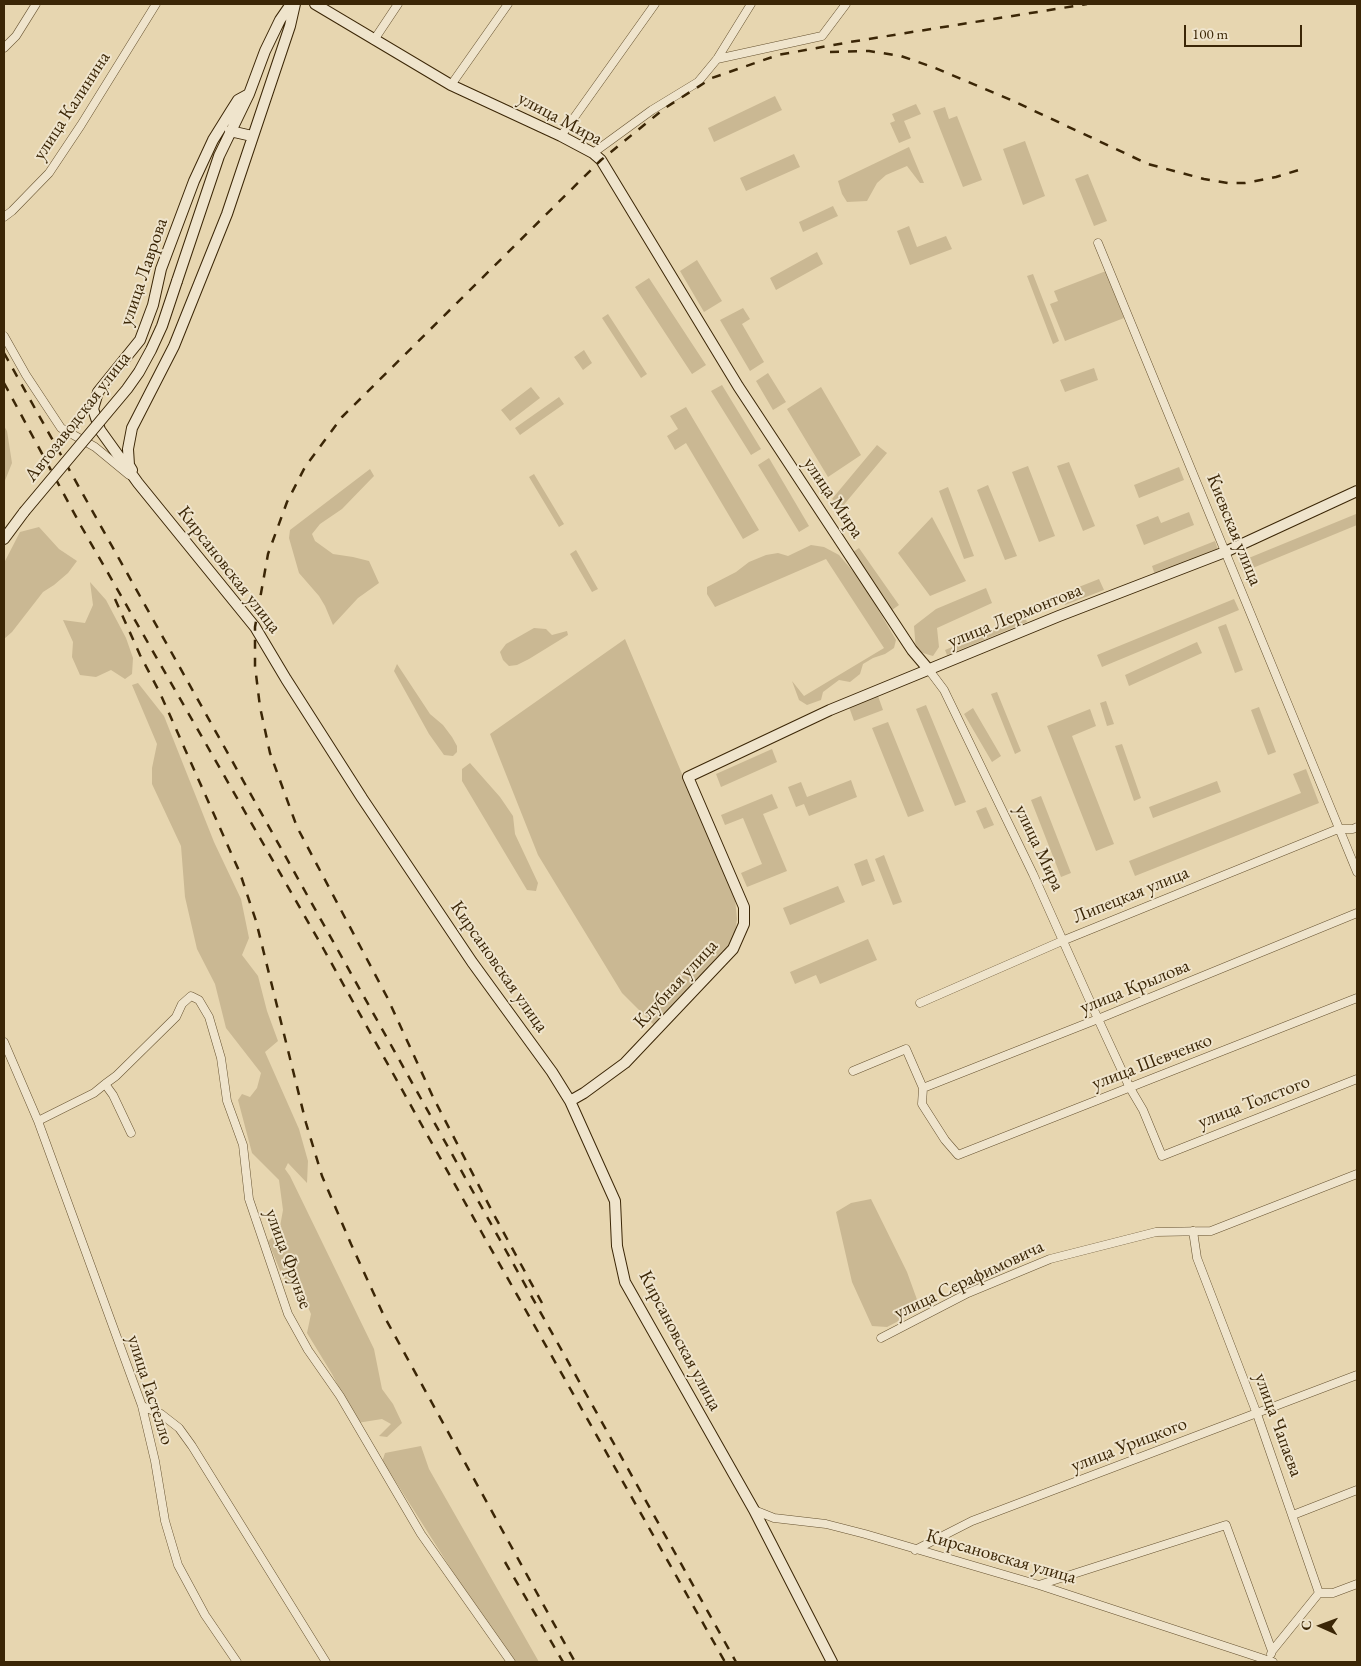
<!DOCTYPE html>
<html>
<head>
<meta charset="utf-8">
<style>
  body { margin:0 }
  #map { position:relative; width:1361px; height:1666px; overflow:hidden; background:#e7d6b0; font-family:"EB Garamond",serif }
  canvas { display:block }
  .frame { position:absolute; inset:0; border:5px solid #3b2606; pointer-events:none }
  .north { position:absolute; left:1296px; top:1601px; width:50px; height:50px; -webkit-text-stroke:4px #efe4cc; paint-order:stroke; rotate:272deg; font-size:14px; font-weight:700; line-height:20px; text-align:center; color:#3b2606 }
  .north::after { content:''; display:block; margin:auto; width:18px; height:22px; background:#3b2606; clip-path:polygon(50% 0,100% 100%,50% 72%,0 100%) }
  .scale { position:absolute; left:1184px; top:25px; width:118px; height:22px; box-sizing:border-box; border:2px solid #3b2606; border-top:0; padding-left:6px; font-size:15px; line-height:18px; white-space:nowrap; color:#3b2606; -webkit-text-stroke:4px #efe4cc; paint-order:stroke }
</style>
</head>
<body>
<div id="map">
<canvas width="1361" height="1666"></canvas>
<div class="frame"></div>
<div class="north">С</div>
<div class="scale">100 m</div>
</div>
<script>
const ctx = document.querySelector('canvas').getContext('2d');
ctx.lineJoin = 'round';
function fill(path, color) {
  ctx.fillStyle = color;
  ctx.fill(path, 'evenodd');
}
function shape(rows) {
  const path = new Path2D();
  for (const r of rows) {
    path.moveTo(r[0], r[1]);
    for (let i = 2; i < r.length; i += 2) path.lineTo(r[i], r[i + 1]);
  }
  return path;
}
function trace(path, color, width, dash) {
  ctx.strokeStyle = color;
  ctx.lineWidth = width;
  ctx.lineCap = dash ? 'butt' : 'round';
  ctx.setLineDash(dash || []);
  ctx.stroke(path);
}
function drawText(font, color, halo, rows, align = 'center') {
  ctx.font = font + ' "EB Garamond",serif';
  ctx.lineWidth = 4;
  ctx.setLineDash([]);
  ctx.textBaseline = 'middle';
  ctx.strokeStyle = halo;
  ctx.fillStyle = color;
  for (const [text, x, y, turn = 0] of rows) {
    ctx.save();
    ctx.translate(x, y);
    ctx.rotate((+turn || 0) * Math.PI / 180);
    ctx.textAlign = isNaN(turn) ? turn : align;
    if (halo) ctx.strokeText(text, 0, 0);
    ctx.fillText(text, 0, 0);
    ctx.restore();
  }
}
const green = shape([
  [775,96,782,110,714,142,708,128],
  [916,104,921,114,904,121,911,138,899,143,890,123,895,121,892,114],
  [945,107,949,119,957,116,982,180,963,187,933,111],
  [1025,141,1045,196,1023,205,1003,149],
  [909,147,924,183,920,183,907,166,886,175,877,183,867,201,847,202,842,194,838,181],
  [794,154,800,167,746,191,740,178],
  [1088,174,1107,221,1094,226,1075,179],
  [833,206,838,216,803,232,799,222],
  [909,226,917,247,946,236,952,249,910,265,897,231],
  [817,252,823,264,776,290,770,278],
  [697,260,722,301,704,312,680,271],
  [1106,271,1124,318,1065,341,1050,304,1058,301,1054,291],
  [1033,274,1059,341,1053,344,1027,276],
  [649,278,706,365,692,374,635,287],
  [743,308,750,319,742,324,764,362,750,371,720,320],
  [608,314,647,374,641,378,602,318],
  [584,350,592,363,583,370,574,357],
  [1094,368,1098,380,1065,392,1060,380],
  [768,373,786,402,773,410,756,381],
  [722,385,761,449,751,455,711,391],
  [531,387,540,398,510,421,501,410],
  [821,387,861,455,828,477,787,409],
  [559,397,564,404,520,435,515,428],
  [686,407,759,530,743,539,686,443,675,450,667,436,678,429,670,416],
  [4,426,7,431,12,463,4,483],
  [877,445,887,453,842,507,832,499],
  [769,458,809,526,799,532,758,465],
  [1069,462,1095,526,1083,531,1057,466],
  [1028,466,1055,536,1039,542,1012,472],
  [1179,467,1184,480,1139,498,1134,485],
  [370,469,374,476,342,509,320,524,312,534,315,541,333,554,353,557,369,561,379,583,358,598,333,625,325,606,319,596,299,573,289,538,290,530],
  [534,474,564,524,559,527,529,477],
  [988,485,1017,556,1005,560,977,490],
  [948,487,974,556,964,559,939,491],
  [1189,512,1194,525,1144,545,1136,525,1158,516,1161,523],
  [1356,514,1357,525,1243,572,1239,562],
  [932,517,966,581,930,596,898,553],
  [39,527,59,549,77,561,68,573,54,585,43,592,12,632,4,639,4,563,20,532],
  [1215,541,1218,550,1155,575,1152,566],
  [811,545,824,547,839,555,862,582,896,640,894,648,885,654,873,658,863,664,860,674,850,682,839,680,823,692,821,700,807,705,799,700,792,681,804,696,884,648,826,559,715,607,707,594,707,587,736,572,749,562,766,555,778,553,788,556],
  [859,548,899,605,892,610,853,552],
  [576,550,598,589,592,592,570,554],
  [1099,579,1104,590,1065,605,1061,594],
  [90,582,106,600,126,638,133,658,132,674,125,679,111,670,96,677,80,675,72,657,73,642,63,620,85,623,93,605],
  [986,588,992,603,937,628,939,647,933,656,916,651,914,626,936,609],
  [1234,599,1239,610,1102,667,1097,655],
  [1025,617,1027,622,947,655,945,650],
  [1226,624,1243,670,1235,673,1218,627],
  [534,628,546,629,552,635,567,631,568,635,529,659,517,665,509,666,503,660,500,652,506,644],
  [625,639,735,899,737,919,735,933,730,946,654,1025,622,993,538,855,490,734],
  [1197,642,1202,653,1129,686,1125,675],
  [397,664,430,714,443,725,452,737,457,746,457,752,453,756,444,755,429,734,394,671],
  [138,683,164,716,214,842,241,899,249,938,242,955,258,976,267,1011,278,1041,265,1052,299,1129,308,1161,307,1183,288,1163,285,1169,290,1176,374,1349,382,1389,393,1404,402,1423,387,1437,379,1436,391,1424,382,1419,357,1423,332,1374,307,1333,311,1314,303,1296,293,1284,283,1278,268,1241,279,1232,283,1210,279,1180,252,1153,238,1100,242,1094,250,1097,257,1088,261,1073,226,1028,215,984,197,949,185,897,181,846,152,784,152,768,157,744,132,685],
  [997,692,1021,751,1015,754,991,694],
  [878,696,883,710,854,721,849,707],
  [1106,701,1114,724,1107,726,1100,703],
  [926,705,966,802,955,806,916,709],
  [1259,707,1276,752,1268,755,1251,710],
  [973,708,1001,756,992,762,964,714],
  [1090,709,1096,726,1072,736,1114,844,1096,851,1047,726],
  [888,722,924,811,908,817,872,728],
  [1122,744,1141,798,1134,801,1115,746],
  [772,749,777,762,721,787,716,774],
  [470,763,500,797,513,816,515,834,538,883,536,891,527,890,462,781,462,769],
  [1306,769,1319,803,1135,876,1129,861,1301,793,1293,774],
  [851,780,857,797,809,816,804,804,796,807,788,787,801,782,807,797],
  [1217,781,1221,792,1153,818,1149,807],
  [772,794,778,808,763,814,787,871,747,887,741,873,762,864,743,818,725,825,721,815],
  [1041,796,1071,873,1061,877,1031,800],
  [986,807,994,825,984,829,976,811],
  [884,855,902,902,893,905,875,859],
  [867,859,875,881,862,886,854,864],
  [838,886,845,902,790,925,783,908],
  [868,939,877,960,820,984,816,975,795,984,790,972],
  [871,1199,907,1272,919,1305,912,1314,887,1327,872,1326,852,1282,836,1212,851,1203],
  [421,1446,429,1469,539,1662,515,1662,465,1591,389,1471,382,1462,385,1453]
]);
const street = shape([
  [374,40,398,4],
  [4,48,16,36,36,4],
  [717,59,822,36,846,4],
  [451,85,508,4],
  [561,136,655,4],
  [593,153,652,110,698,82,717,59,751,4],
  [4,217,12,211,49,173,81,125,156,4],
  [1098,243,1357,872],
  [4,336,26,375,61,428,95,447,129,475],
  [929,670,944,690,1033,874,1098,1019,1130,1088,1143,1110,1162,1156,1357,1079],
  [920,1003,1062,941,1338,829,1353,829,1357,827],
  [4,1042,38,1121,142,1406,155,1461,165,1521,178,1565,205,1615,237,1662],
  [853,1071,906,1049,923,1088,922,1104,945,1140,958,1155,1357,998],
  [923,1088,1098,1019,1357,913],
  [38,1121,94,1093,105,1084],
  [131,1133,113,1095,105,1084,116,1076,176,1017,182,1004,191,996,199,1000,209,1017,221,1058,227,1101,243,1145,249,1199,288,1314,308,1350,340,1396,421,1534,511,1662],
  [1193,1231,1197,1258,1257,1414,1319,1593],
  [881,1338,968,1293,1050,1259,1156,1232,1211,1231,1357,1174],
  [142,1406,161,1414,179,1428,192,1446,326,1662],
  [754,1510,774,1518,826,1524,865,1534,1039,1585,1273,1662],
  [1293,1515,1357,1490],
  [915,1550,972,1521,1357,1375],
  [1039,1585,1226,1525,1272,1651],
  [1319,1593,1333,1593,1357,1584],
  [1271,1654,1272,1651,1319,1593]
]);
const secondary = shape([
  [315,4,451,85,561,136,593,153,601,160,738,386,912,650,929,670],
  [249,94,238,100,231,111,213,140,194,181,161,269,153,305,140,340,98,392,93,409,100,430,138,483,255,627,286,679,362,798,472,962,552,1072,570,1101,615,1201,617,1246,625,1282,754,1510,832,1662],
  [230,131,252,136],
  [177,281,219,156,249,94,265,51,280,20,291,4],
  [132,470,129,465,128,449,132,428,174,346,227,214,290,26,295,4],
  [4,539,24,512],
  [570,1101,584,1093,625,1063,733,949,744,924,744,907,688,777,830,710,1059,616,1225,552,1357,491]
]);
const rail = shape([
  [830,52,869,51,901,56,935,68,1011,100,1148,164,1204,179,1228,183,1245,183,1276,177,1305,168],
  [4,353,736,1662],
  [4,383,81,526,323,948,482,1233,725,1662],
  [115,599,140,655,160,693,240,873,256,921,306,1123,322,1176,351,1244,384,1316,575,1662],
  [542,1303,493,1213,433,1097,387,997,297,827,270,753,260,707,255,666,255,627,268,554,287,502,305,467,342,417,601,160,665,108,712,78,778,55,850,42,1087,4],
  [505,1562,563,1662]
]);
const secondaryBridge = shape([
  [24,512,127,389,139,372,151,350,162,326,177,281]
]);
const streetNames = [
  ["улица Калинина",72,106,-57],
  ["улица Мира",560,119,28],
  ["улица Лаврова",144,272,-71],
  ["Автозаводская улица",78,417,-52],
  ["улица Мира",833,498,56],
  ["Киевская улица",1234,530,68],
  ["Кирсановская улица",229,570,52],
  ["улица Лермонтова",1015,616,-22],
  ["улица Мира",1039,848,65],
  ["Липецкая улица",1131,895,-22],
  ["Кирсановская улица",499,967,55],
  ["Клубная улица",676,984,-47],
  ["улица Крылова",1135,987,-22],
  ["улица Шевченко",1152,1062,-21],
  ["улица Толстого",1254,1102,-21],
  ["улица Фрунзе",288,1259,70],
  ["улица Серафимовича",969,1280,-25],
  ["Кирсановская улица",680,1341,62],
  ["улица Гастелло",150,1390,72],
  ["улица Чапаева",1278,1425,70],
  ["улица Урицкого",1129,1445,-21],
  ["Кирсановская улица",1001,1557,16]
];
fill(green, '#cab893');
trace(street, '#665230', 9);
trace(secondary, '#3b2606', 12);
trace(street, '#efe4cc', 8);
trace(secondary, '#efe4cc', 10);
trace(rail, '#3b2606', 2.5, [9, 9]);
trace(secondaryBridge, '#3b2606', 12, []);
trace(secondaryBridge, '#efe4cc', 10);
drawText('19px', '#3b2606', '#efe4cc', streetNames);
</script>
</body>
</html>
